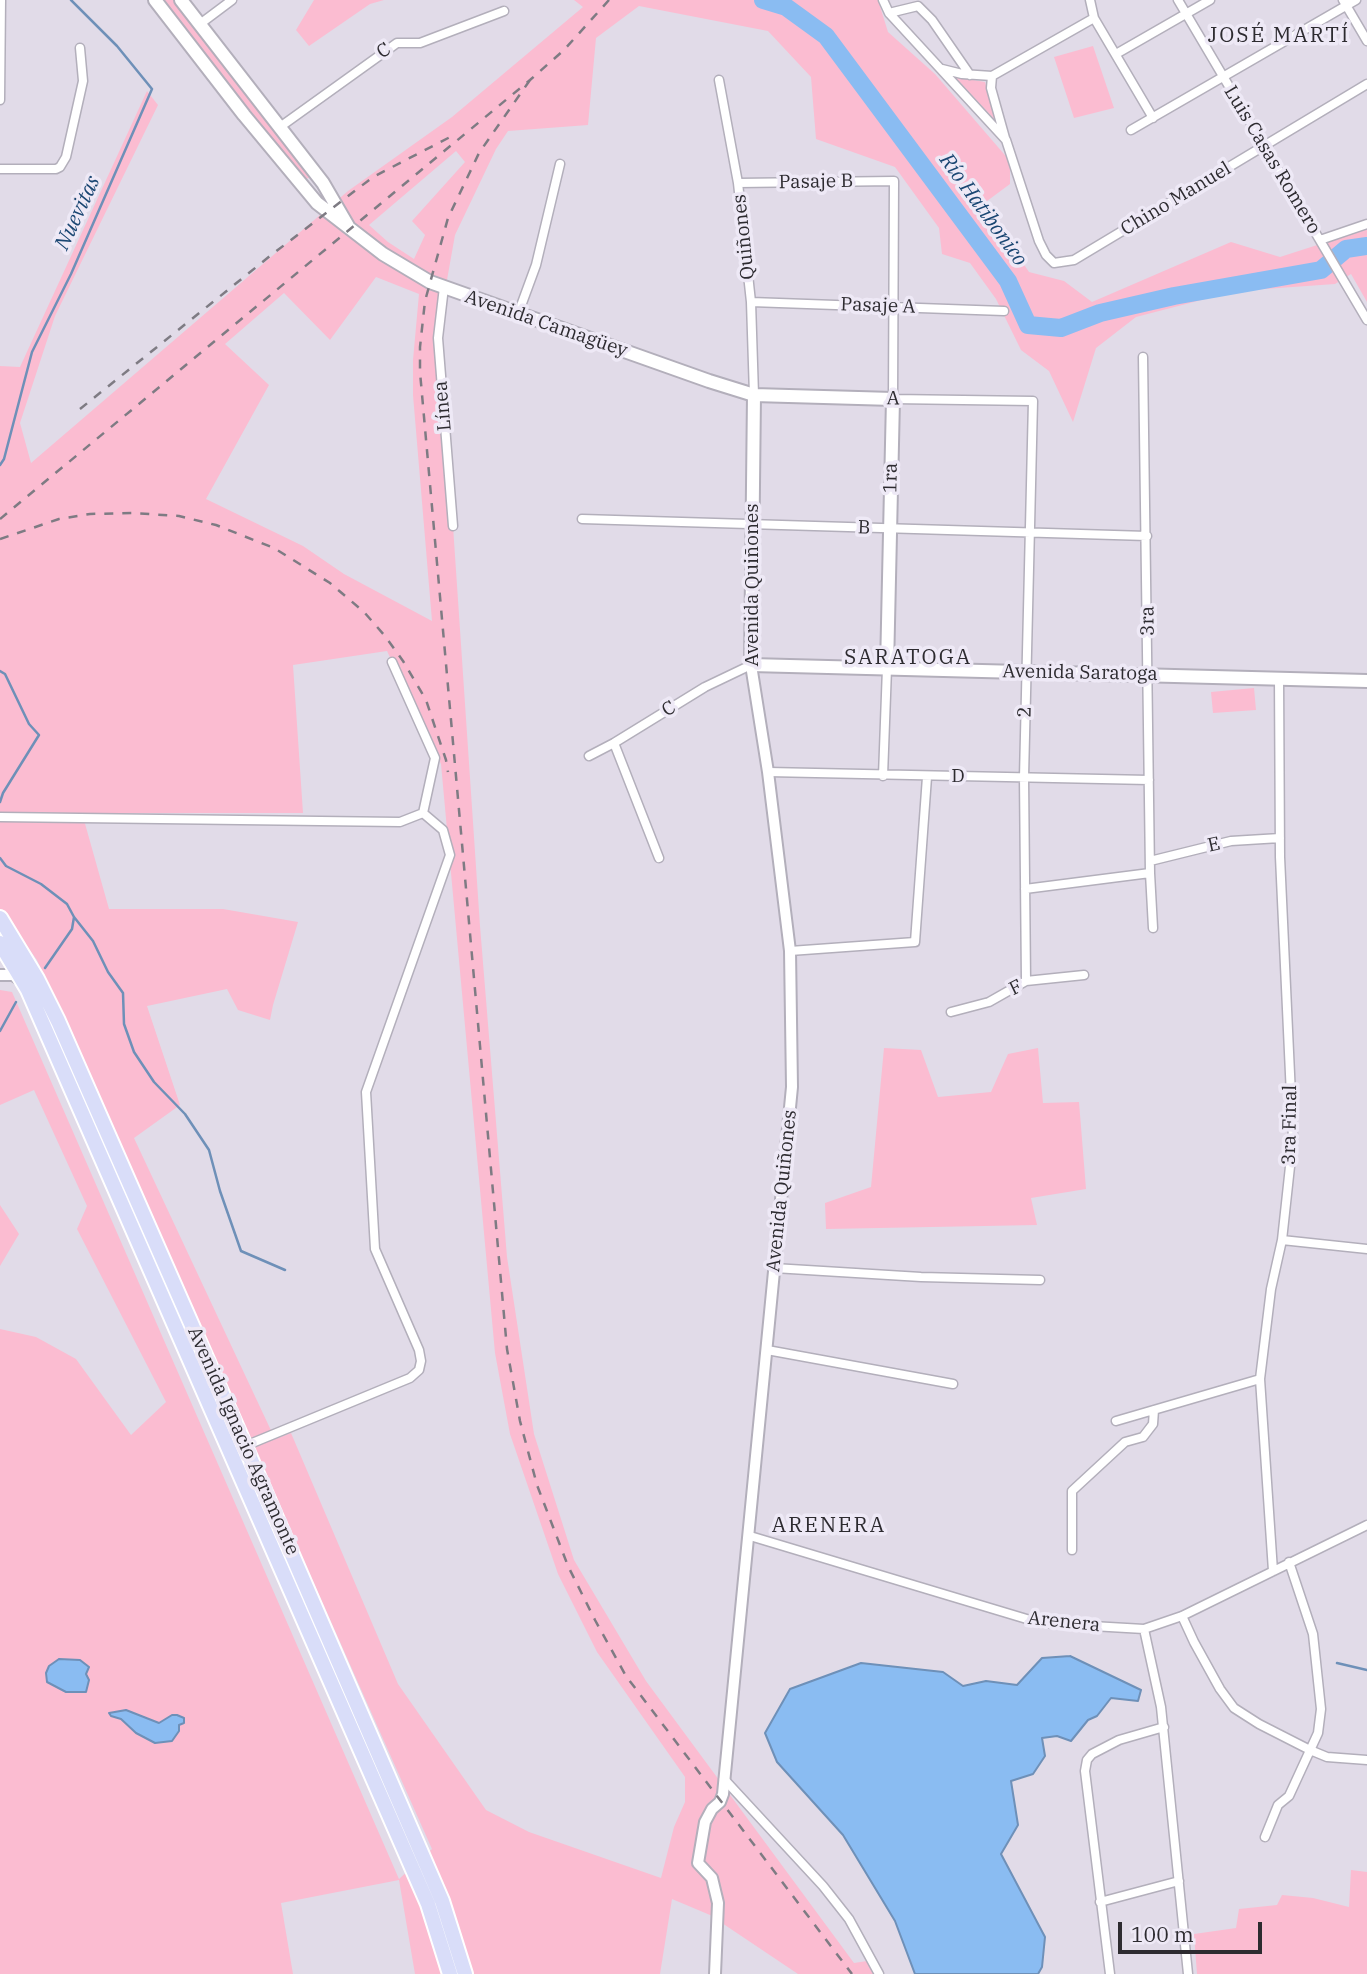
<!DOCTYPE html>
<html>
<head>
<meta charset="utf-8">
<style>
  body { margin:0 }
  #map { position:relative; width:1367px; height:1974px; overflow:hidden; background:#e1dbe8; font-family:"IBM Plex Serif",serif }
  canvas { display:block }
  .scale { position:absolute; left:1118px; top:1922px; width:144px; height:32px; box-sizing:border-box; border:4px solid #2d2b30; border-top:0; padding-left:9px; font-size:21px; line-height:24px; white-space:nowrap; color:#2d2b30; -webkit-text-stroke:5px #eee9f6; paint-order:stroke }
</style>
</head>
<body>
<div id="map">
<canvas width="1367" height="1974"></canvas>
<div class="scale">100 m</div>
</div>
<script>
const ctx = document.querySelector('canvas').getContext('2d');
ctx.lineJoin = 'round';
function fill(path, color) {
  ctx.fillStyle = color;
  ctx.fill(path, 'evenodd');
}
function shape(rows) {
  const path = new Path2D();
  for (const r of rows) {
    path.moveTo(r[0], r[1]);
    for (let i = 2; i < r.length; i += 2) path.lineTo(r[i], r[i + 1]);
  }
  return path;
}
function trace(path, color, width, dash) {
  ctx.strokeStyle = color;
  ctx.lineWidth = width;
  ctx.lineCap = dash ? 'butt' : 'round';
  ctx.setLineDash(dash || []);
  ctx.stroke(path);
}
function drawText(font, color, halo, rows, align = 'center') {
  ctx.font = font + ' "IBM Plex Serif",serif';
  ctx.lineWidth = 7;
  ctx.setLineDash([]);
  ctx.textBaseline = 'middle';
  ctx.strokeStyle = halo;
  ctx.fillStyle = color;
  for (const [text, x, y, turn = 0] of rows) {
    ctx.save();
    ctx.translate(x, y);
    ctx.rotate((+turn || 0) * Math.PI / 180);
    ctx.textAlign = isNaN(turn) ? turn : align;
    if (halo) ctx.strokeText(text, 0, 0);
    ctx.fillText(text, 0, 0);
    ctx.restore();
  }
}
const green = shape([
  [160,0,173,0,311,176,309,178,302,180],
  [314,0,384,0,370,4,309,46,296,30],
  [574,0,878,0,888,32,935,74,1010,161,1010,184,983,204,1029,272,1064,281,1092,302,1231,242,1280,257,1367,229,1367,302,1351,274,1335,284,1236,291,1136,317,1096,348,1073,422,1049,371,1021,350,996,299,970,263,942,254,939,228,895,167,816,139,811,77,768,31,639,6,596,38,588,125,508,131,496,149,455,235,437,336,453,526,480,926,507,1257,534,1434,574,1560,646,1681,854,1963,867,1961,875,1974,798,1974,710,1915,672,1899,660,1974,415,1974,399,1880,281,1903,293,1974,0,1974,0,1329,36,1337,76,1359,131,1435,166,1402,77,1229,87,1206,34,1090,0,1105,0,990,12,992,399,1879,432,1849,37,960,0,909,0,366,20,367,147,91,158,105,55,316,20,423,31,463,348,191,452,117,583,7],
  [456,151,465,162,412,221,425,235,414,259,388,242,369,225],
  [376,277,419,294,413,360,413,395,432,621,344,574,303,546,206,499,269,385,225,344,284,293,330,340],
  [387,651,441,764,495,1353,510,1434,558,1574,597,1652,685,1777,685,1802,674,1827,661,1878,529,1832,486,1810,398,1684,291,1433,275,1439,134,1138,180,1105,147,1006,227,989,238,1010,270,1020,273,1005,298,922,223,909,109,909,82,813,303,813,293,665],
  [1093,46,1114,108,1074,118,1054,57],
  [955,77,985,82,997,122],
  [1254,688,1256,710,1213,713,1211,692],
  [884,1048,921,1050,938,1097,991,1092,1008,1054,1038,1048,1043,1103,1079,1102,1086,1189,1031,1198,1037,1225,826,1229,825,1203,871,1187],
  [0,1205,19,1234,0,1266],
  [1351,1870,1367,1872,1367,1974,1197,1974,1194,1934,1236,1928,1239,1909,1277,1905,1282,1895,1313,1898,1349,1907]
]);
const water = shape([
  [1070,1656,1141,1690,1138,1701,1111,1698,1097,1716,1088,1720,1071,1741,1057,1736,1042,1738,1045,1756,1033,1774,1011,1781,1018,1825,1001,1854,1045,1937,1042,1967,1038,1974,915,1974,895,1921,843,1835,777,1762,765,1733,790,1689,861,1663,943,1672,963,1686,986,1681,1017,1685,1042,1658,1070,1656],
  [59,1659,80,1660,89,1667,86,1674,89,1680,86,1692,66,1692,47,1682,46,1673,49,1666,59,1659],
  [126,1710,159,1723,172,1715,177,1715,184,1718,184,1723,179,1725,179,1731,172,1741,155,1743,136,1733,121,1719,111,1716,109,1713,126,1710]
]);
const stream = shape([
  [0,465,4,459,32,352,71,274,152,89,117,46,71,0],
  [0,671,5,674,29,724,39,735,3,793,0,802],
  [0,858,6,866,41,884,67,904,74,917,72,929,45,968],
  [74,917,93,941,108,972,123,993,124,1024,134,1052,154,1082,185,1114,209,1150,220,1191,241,1251,285,1270],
  [0,1031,16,1002],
  [1337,1663,1367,1670]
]);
const river = shape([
  [763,0,786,7,826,36,1008,281,1028,325,1061,328,1100,313,1174,296,1321,270,1346,249,1367,246]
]);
const minor = shape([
  [883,0,889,13,1006,140,1039,241,1046,255,1054,263,1074,260,1367,84],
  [1178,0,1367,320],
  [1343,0,1367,41],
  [889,13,918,6,932,20,970,75],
  [1094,18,1153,118],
  [200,24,232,0],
  [1116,54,1210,0],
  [942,69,962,74,992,76,1094,18,1090,0],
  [992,76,991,88,1005,138],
  [719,80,738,183,751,302,754,395],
  [0,100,1,0],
  [280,127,397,43,420,43,504,11],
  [1131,130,1356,0],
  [0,169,56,169,60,167,66,157,83,81,80,48],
  [738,183,894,181,893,399,1033,401,1024,777,1026,981],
  [1320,240,1367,224],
  [444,287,438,338,453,526],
  [751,302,1004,311],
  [518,314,536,265,560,164],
  [1143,357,1150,873,1153,928],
  [582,519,1147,536],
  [392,662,435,758,423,813],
  [614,743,659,858],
  [589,756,614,743,705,687,751,665],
  [768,772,1149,780],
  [883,776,887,668],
  [0,817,400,822,423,813,443,830,450,855,366,1092,375,1249,419,1350,421,1361,419,1370,410,1378,245,1446],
  [1150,861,1231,841,1280,838],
  [1025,889,1150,873],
  [790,951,915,942,927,777],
  [951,1012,989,1002,1026,981,1084,975],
  [1282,1240,1367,1249],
  [774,1268,921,1277,1040,1280],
  [767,1350,953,1384],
  [1116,1421,1260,1379],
  [750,1536,1040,1623,1144,1629,1182,1616,1367,1525],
  [1072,1550,1072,1491,1125,1442,1143,1437,1153,1424,1154,1410],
  [1273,1571,1260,1379,1271,1289,1282,1240,1293,1139,1280,857,1279,678],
  [1182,1616,1194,1642,1220,1689,1234,1708,1259,1724,1310,1750,1327,1757,1367,1760],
  [1144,1629,1161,1707,1188,1974],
  [724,1779,823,1886,849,1919,879,1974],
  [1265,1837,1278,1805,1289,1796,1318,1733,1321,1709,1313,1634,1289,1562],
  [1100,1902,1179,1881],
  [1110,1974,1085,1771,1087,1760,1092,1754,1119,1740,1164,1727]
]);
const tertiary = shape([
  [0,975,13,975,22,981],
  [715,1974,718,1903,712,1878,698,1863,705,1822,712,1809,720,1802,723,1794,792,1087,790,951,768,772,751,665]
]);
const secondary = shape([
  [155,0,244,115,317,203,383,254,430,282,709,381,754,395,893,399,887,668],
  [181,0,323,183,348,226],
  [754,395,751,665,1367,681]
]);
const primary = shape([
  [0,918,37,979,58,1021,245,1446,442,1901,465,1974],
  [0,943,28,990,428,1904,450,1974]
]);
const rail = shape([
  [530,80,479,153,448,218,425,301,420,347,420,372,507,1349,520,1421,537,1485,568,1566,595,1620,626,1676,852,1974],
  [80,409,270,256,373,177,454,135],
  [0,519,530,80,564,50,609,0],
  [0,539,59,519,90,514,132,513,179,516,216,525,274,548,330,583,364,612,385,636,403,661,426,700,446,760,448,772]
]);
const streetNames = [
  ["C",384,51,-34],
  ["Luis Casas Romero",1272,160,59],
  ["Pasaje B",816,182,-1],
  ["Chino Manuel",1176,199,-31],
  ["Quiñones",744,237,-96],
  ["Pasaje A",878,306,2],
  ["Avenida Camagüey",546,324,19],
  ["A",893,399,1],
  ["Línea",443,406,-95],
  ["1ra",891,478,-89],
  ["B",864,528,2],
  ["Avenida Quiñones",753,585,-90],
  ["3ra",1148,621,-91],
  ["Avenida Saratoga",1080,673,1],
  ["C",669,709,-32],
  ["2",1025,712,-89],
  ["D",958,777],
  ["E",1214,845,-13],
  ["F",1016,988,-26],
  ["3ra Final",1290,1125,-89],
  ["Avenida Quiñones",782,1191,-84],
  ["Avenida Ignacio Agramonte",243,1441,66],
  ["Arenera",1064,1622,6]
];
const neighbourhoodNames = [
  ["JOSÉ MARTÍ",1279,36],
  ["SARATOGA",908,658],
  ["ARENERA",829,1526]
];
const waterNames = [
  ["Río Hatibonico",983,210,54],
  ["Nuevitas",78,213,-65]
];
fill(green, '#fbbcd1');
fill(water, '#8abcf2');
trace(water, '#6e90b8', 2);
trace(stream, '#6e90b8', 2.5);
trace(river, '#8abcf2', 18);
trace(minor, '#b3afbb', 11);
trace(tertiary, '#b3afbb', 14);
trace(secondary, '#b3afbb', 16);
trace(primary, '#fff', 18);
trace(minor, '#fff', 8);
trace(tertiary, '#fff', 10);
trace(secondary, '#fff', 12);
trace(primary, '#d9ddf9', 14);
trace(rail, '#7e7b83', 2.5, [9, 9]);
drawText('19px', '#2d2b30', '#eee9f6', streetNames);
ctx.letterSpacing = '2px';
drawText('21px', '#2d2b30', '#eee9f6', neighbourhoodNames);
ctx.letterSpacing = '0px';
drawText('italic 21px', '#1a4672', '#eee9f6', waterNames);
</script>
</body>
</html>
